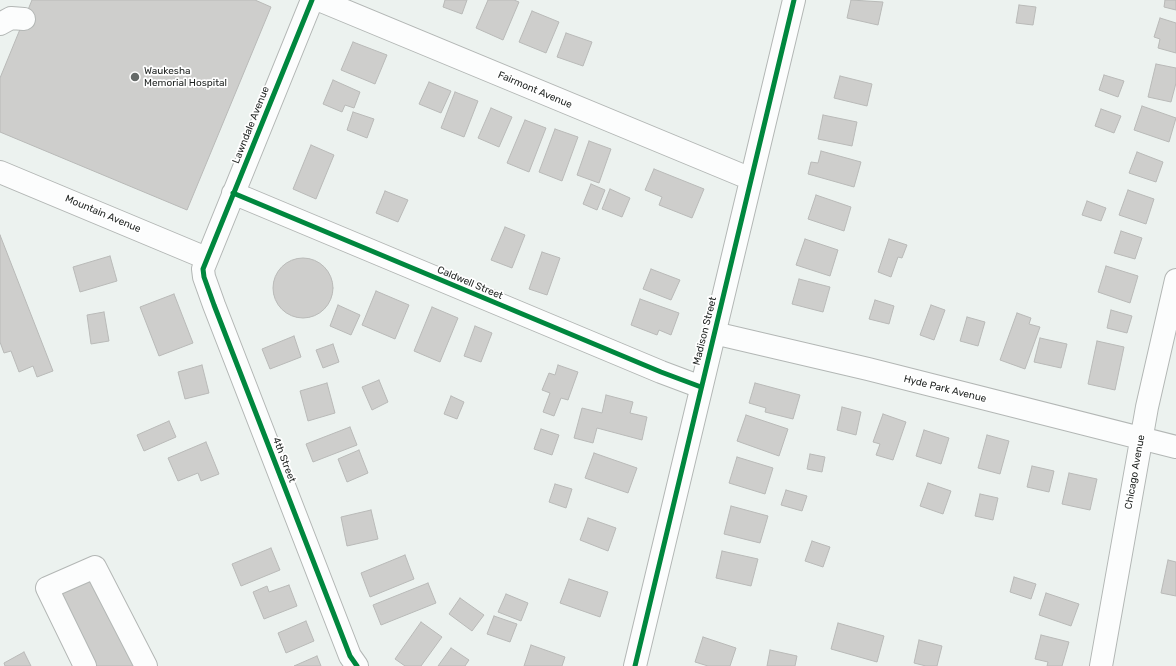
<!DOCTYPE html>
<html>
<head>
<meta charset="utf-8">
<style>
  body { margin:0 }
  canvas { display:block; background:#ecf2ef }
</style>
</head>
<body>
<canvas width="1176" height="666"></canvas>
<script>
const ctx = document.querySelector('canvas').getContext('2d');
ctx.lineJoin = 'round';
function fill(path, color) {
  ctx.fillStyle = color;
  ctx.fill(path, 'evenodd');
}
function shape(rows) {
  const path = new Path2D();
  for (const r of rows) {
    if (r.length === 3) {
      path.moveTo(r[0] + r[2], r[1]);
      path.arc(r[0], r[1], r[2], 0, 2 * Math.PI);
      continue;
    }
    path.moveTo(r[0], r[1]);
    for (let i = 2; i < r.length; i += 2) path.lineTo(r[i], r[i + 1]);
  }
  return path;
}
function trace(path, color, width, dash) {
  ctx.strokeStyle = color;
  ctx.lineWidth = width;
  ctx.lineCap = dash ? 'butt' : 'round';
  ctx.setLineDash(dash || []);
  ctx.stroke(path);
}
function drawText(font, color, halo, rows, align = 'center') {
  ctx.font = font + ' Rubik,sans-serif';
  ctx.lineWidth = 3.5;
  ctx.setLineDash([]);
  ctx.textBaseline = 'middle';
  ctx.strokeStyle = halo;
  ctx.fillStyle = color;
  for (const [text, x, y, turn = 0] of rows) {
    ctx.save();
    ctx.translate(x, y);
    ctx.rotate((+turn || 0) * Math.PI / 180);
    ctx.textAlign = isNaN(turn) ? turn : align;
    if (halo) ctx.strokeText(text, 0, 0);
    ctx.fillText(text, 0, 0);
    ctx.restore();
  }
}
const building = shape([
  [32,0,255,0,271,7,187,210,0,132,0,78,32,0],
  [445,0,467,0,462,14,443,7,445,0],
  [488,0,514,0,519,2,503,40,476,28,488,0],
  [851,0,883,2,878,25,847,18,851,0],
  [1165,0,1176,0,1176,10,1164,7,1165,0],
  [1019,5,1036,7,1033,25,1016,23,1019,5],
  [532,11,559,22,546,53,519,42,532,11],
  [1160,18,1176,23,1176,53,1158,48,1160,39,1154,37,1160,18],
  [566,33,592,42,583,66,557,57,566,33],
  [353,42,387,55,375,84,341,70,353,42],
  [1156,64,1176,68,1176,83,1171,102,1148,97,1156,64],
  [1104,75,1124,81,1118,97,1099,90,1104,75],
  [840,76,872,84,867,106,834,98,840,76],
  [333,80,360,92,354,108,345,105,342,112,323,104,333,80],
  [429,82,451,91,441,113,419,104,429,82],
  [455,92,478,101,464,137,441,128,455,92],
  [1142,106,1176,118,1169,142,1134,130,1142,106],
  [491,108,512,117,499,147,478,138,491,108],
  [1101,109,1121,116,1114,133,1095,126,1101,109],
  [353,112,374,119,367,138,347,130,353,112],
  [823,115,857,122,852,146,818,139,823,115],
  [525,120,546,128,529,172,507,163,525,120],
  [555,129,578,137,562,181,539,172,555,129],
  [589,141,611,149,599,183,577,175,589,141],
  [311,145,334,155,316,199,293,189,311,145],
  [821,151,861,162,854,187,808,174,811,162,818,163,821,151],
  [1137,152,1163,162,1156,182,1129,173,1137,152],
  [654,169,704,189,692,218,659,205,662,197,645,190,654,169],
  [591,184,605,190,597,210,583,204,591,184],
  [610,189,630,198,622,217,602,209,610,189],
  [1128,190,1154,199,1146,224,1119,215,1128,190],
  [385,191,408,200,398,222,376,213,385,191],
  [816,195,851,207,844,231,808,219,816,195],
  [1087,201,1106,208,1101,221,1082,215,1087,201],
  [505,227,525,235,512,268,491,260,505,227],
  [1121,231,1142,238,1135,259,1114,253,1121,231],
  [0,235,53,371,37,377,33,366,19,372,11,351,4,353,0,342,0,235],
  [805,239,838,250,830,276,796,265,805,239],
  [889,239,907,245,902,258,898,257,891,277,878,272,889,239],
  [542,252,560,258,547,295,529,289,542,252],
  [110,256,117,281,80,292,73,267,110,256],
  [303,288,30],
  [1106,266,1138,276,1130,303,1098,292,1106,266],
  [651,269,680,280,671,300,643,289,651,269],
  [799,279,830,287,823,312,792,304,799,279],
  [376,291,409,305,395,339,362,325,376,291],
  [174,294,193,343,159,356,140,307,174,294],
  [640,299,679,313,671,335,659,330,657,335,631,325,640,299],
  [875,300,894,306,889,324,869,319,875,300],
  [338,305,360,315,351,335,330,326,338,305],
  [931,305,945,310,934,340,920,335,931,305],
  [432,307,458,318,440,362,414,351,432,307],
  [1111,310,1132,316,1127,333,1107,328,1111,310],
  [104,312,109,341,91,344,87,315,104,312],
  [1017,313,1031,318,1029,324,1040,327,1025,369,1000,360,1017,313],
  [967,317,985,322,978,346,960,341,967,317],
  [475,326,492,333,481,362,464,356,475,326],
  [294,336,301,357,270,369,262,349,294,336],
  [1040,338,1067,344,1061,368,1034,362,1040,338],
  [1097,341,1124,347,1115,390,1088,384,1097,341],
  [333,344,339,362,323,368,316,350,333,344],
  [202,365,209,393,185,399,178,372,202,365],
  [558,365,578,372,568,400,561,398,554,416,543,412,550,393,542,390,549,373,555,375,558,365],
  [379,380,388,402,372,410,362,387,379,380],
  [327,383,335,413,308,421,300,391,327,383],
  [755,383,800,395,793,419,765,412,766,408,749,403,755,383],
  [606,395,633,402,630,413,647,417,642,440,597,428,593,443,574,438,582,408,602,413,606,395],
  [451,396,464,402,457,419,444,414,451,396],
  [842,407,861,412,856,435,837,430,842,407],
  [883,414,906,422,893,460,876,455,880,444,873,442,883,414],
  [746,415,788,429,779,456,737,441,746,415],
  [169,421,176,437,144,451,137,435,169,421],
  [350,427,357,445,313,462,306,444,350,427],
  [541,429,559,435,552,455,534,449,541,429],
  [924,430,949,438,941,464,916,456,924,430],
  [987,435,1009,441,1000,474,978,468,987,435],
  [206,442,219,474,201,481,198,473,178,481,168,458,206,442],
  [359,450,368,473,347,482,338,459,359,450],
  [594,453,637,468,628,493,585,478,594,453],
  [810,454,825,457,822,472,807,469,810,454],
  [737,457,773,468,765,494,729,483,737,457],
  [1032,466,1054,471,1049,492,1027,487,1032,466],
  [1069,473,1097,479,1090,510,1062,504,1069,473],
  [928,483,951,491,943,514,920,506,928,483],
  [555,484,572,489,566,508,549,502,555,484],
  [786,490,807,496,802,511,781,505,786,490],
  [980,494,998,498,993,520,975,516,980,494],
  [731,506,768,516,760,543,724,534,731,506],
  [371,510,378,539,347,546,341,517,371,510],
  [588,518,616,528,608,551,580,540,588,518],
  [812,541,830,547,823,567,805,561,812,541],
  [271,548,280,570,241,586,232,564,271,548],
  [722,551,758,559,751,586,716,578,722,551],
  [405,555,414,579,370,597,361,573,405,555],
  [1168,560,1176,562,1176,596,1161,593,1168,560],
  [92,574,137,666,90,666,54,593,92,574],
  [1014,577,1036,584,1031,599,1010,592,1014,577],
  [569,579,608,592,600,617,560,603,569,579],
  [428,583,436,603,381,625,373,605,428,583],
  [289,585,297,606,264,619,253,592,267,586,269,592,289,585],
  [1046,593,1079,604,1071,626,1039,615,1046,593],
  [506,594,528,603,521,621,498,612,506,594],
  [460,598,484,615,472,631,449,614,460,598],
  [494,616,517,624,510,642,487,634,494,616],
  [306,621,314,641,286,653,278,633,306,621],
  [421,622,442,637,421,666,405,666,395,659,421,622],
  [838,623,884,636,877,662,831,649,838,623],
  [1041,635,1069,642,1062,666,1047,666,1048,662,1035,659,1041,635],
  [703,637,736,648,730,666,708,666,695,662,703,637],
  [919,640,942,646,937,666,926,666,914,663,919,640],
  [531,645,565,657,562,666,524,666,531,645],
  [451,648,469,660,465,666,438,666,451,648],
  [770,650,797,656,795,666,767,666,770,650],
  [24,652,31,666,5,666,4,663,24,652],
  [317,656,321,666,294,666,317,656]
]);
const minor = shape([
  [312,0,203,269,204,277,214,305,350,656,357,666],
  [319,0,751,179],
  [0,24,11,18,24,19],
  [0,172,206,258],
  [233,193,661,372,701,387],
  [714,333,868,369,1176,447],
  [85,666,47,588,95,567,146,666],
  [635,666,794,0],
  [1101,666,1147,407,1176,280]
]);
const cycleway = shape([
  [312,0,203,269,204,277,214,305,350,656,357,666],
  [233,193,661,372,701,387],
  [635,666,794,0]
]);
const markers = [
  [135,77,5,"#656a68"]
];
const poiNames = [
  ["Waukesha",144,71],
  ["Memorial Hospital",144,83]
];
const streetNames = [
  ["Fairmont Avenue",535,90,23],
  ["Lawndale Avenue",251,125,-68],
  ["Mountain Avenue",103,214,23],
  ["Caldwell Street",470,283,23],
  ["Madison Street",705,331,-76],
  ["Hyde Park Avenue",945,389,14],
  ["4th Street",284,460,69],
  ["Chicago Avenue",1135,472,-80]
];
fill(building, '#cececc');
trace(building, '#b9bab8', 1);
trace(minor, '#b3b7b5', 24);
trace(minor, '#fcfdfd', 22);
trace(cycleway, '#00873e', 5);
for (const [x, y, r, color] of markers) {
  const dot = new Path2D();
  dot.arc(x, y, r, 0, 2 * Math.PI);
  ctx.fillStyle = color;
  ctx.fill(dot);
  trace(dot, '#fff', 1.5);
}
drawText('10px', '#1d211f', '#fff', poiNames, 'left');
drawText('10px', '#1d211f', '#fff', streetNames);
</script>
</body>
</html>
